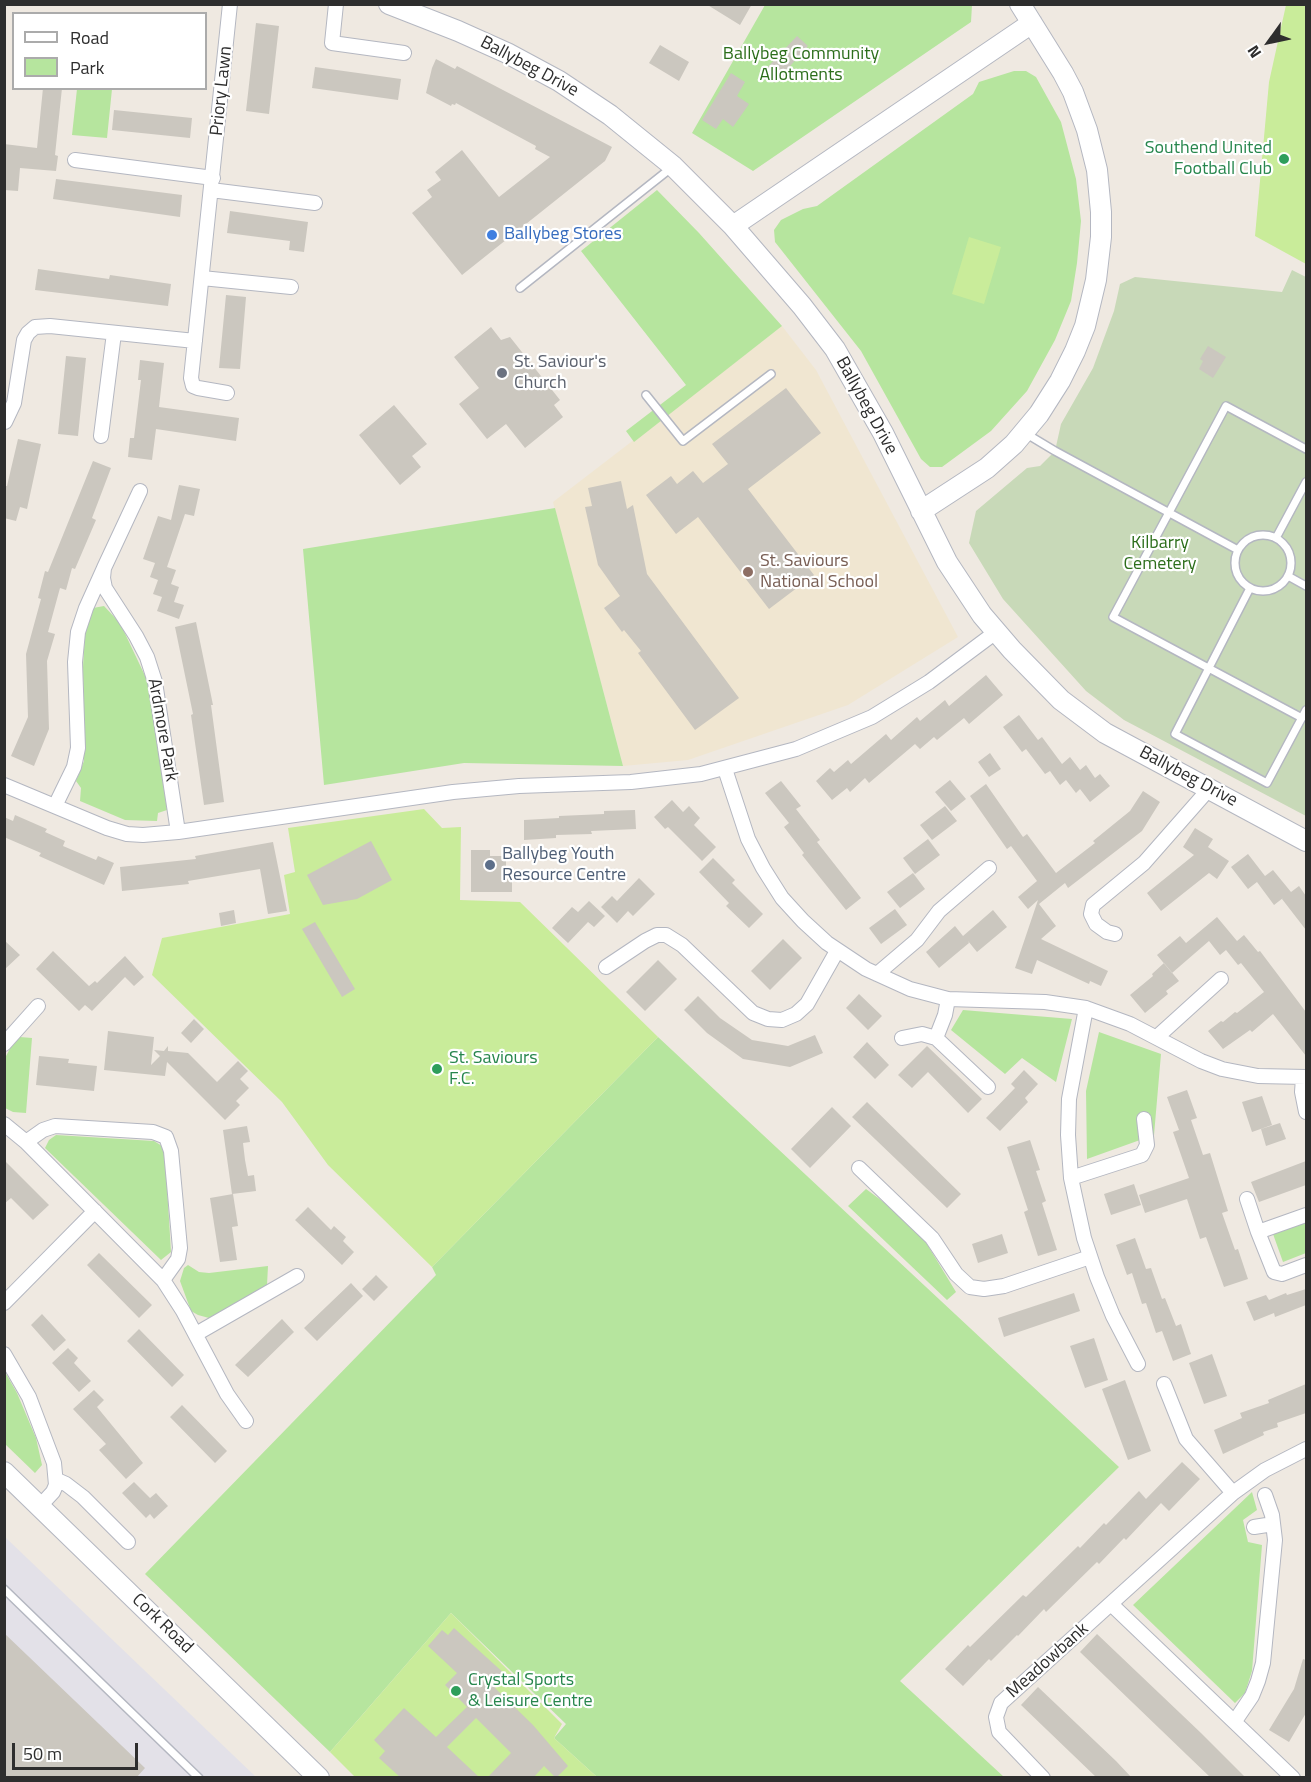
<!DOCTYPE html>
<html>
<head>
<meta charset="utf-8">
<style>
  body { margin:0 }
  #map { position:relative; width:1311px; height:1782px; overflow:hidden; background:#efe9e1; font-family:"Titillium Web",sans-serif }
  canvas { display:block }
  .frame { position:absolute; inset:0; border:6px solid #2e2e2e; pointer-events:none }
  .legend { position:absolute; left:12px; top:12px; width:195px; height:78px; box-sizing:border-box; background:#fff; border:2px solid #ababab; margin:0; padding:8px 10px; list-style:none; font-size:18px; color:#2e2e2e }
  .legend li { display:flex; align-items:center; gap:12px; height:30px }
  .legend b { width:30px; border:2px solid #ababab }
  .north { position:absolute; left:1239px; top:12px; width:60px; height:60px; -webkit-text-stroke:4px #fff; paint-order:stroke; rotate:237deg; font-size:16px; font-weight:700; line-height:24px; text-align:center; color:#2e2e2e }
  .north::after { content:''; display:block; margin:auto; width:21px; height:27px; background:#2e2e2e; clip-path:polygon(50% 0,100% 100%,50% 72%,0 100%) }
  .scale { position:absolute; left:12px; top:1743px; width:126px; height:27px; box-sizing:border-box; border:3px solid #2e2e2e; border-top:0; padding-left:8px; font-size:18px; line-height:21px; white-space:nowrap; color:#2e2e2e; -webkit-text-stroke:4px #fff; paint-order:stroke }
</style>
</head>
<body>
<div id="map">
<canvas width="1311" height="1782"></canvas>
<div class="frame"></div>
<ul class="legend">
<li><b style="height:8px;background:#fff"></b>Road</li>
<li><b style="height:16px;background:#b6e59e"></b>Park</li>
</ul>
<div class="north">N</div>
<div class="scale">50 m</div>
</div>
<script>
const ctx = document.querySelector('canvas').getContext('2d');
ctx.lineJoin = 'round';
function fill(path, color) {
  ctx.fillStyle = color;
  ctx.fill(path, 'evenodd');
}
function shape(rows) {
  const path = new Path2D();
  for (const r of rows) {
    if (r.length === 3) {
      path.moveTo(r[0] + r[2], r[1]);
      path.arc(r[0], r[1], r[2], 0, 2 * Math.PI);
      continue;
    }
    path.moveTo(r[0], r[1]);
    for (let i = 2; i < r.length; i += 2) path.lineTo(r[i], r[i + 1]);
  }
  return path;
}
function trace(path, color, width, dash) {
  ctx.strokeStyle = color;
  ctx.lineWidth = width;
  ctx.lineCap = dash ? 'butt' : 'round';
  ctx.setLineDash(dash || []);
  ctx.stroke(path);
}
function drawText(font, color, halo, rows, align = 'center') {
  ctx.font = font + ' "Titillium Web",sans-serif';
  ctx.lineWidth = 4.5;
  ctx.setLineDash([]);
  ctx.textBaseline = 'middle';
  ctx.strokeStyle = halo;
  ctx.fillStyle = color;
  for (const [text, x, y, turn = 0] of rows) {
    ctx.save();
    ctx.translate(x, y);
    ctx.rotate((+turn || 0) * Math.PI / 180);
    ctx.textAlign = isNaN(turn) ? turn : align;
    if (halo) ctx.strokeText(text, 0, 0);
    ctx.fillText(text, 0, 0);
    ctx.restore();
  }
}
const industrial = shape([
  [5,1537,256,1777,5,1777]
]);
const education = shape([
  [782,326,816,370,958,637,848,705,688,760,623,766,553,502]
]);
const green = shape([
  [765,5,972,5,971,22,753,171,692,133],
  [1014,71,1026,71,1036,77,1061,122,1076,179,1081,221,1077,263,1071,301,1055,340,1027,391,991,431,942,467,930,467,921,459,861,351,775,242,774,230,781,220,803,209,817,206,973,94,979,82],
  [77,89,112,89,107,138,72,135],
  [657,190,699,233,782,326,634,442,626,431,686,385,581,251],
  [555,508,623,766,464,763,324,785,303,549],
  [104,606,120,623,148,682,167,810,158,813,157,821,125,820,80,801,81,788,76,781,84,761,83,667,85,632,93,608],
  [963,1010,1072,1019,1056,1082,1022,1058,1005,1074,951,1030],
  [1099,1032,1161,1054,1154,1135,1087,1159,1086,1091],
  [20,1037,32,1038,26,1113,13,1112,5,1108,5,1058,15,1039],
  [658,1037,1119,1467,900,1681,1004,1777,597,1777,554,1738,566,1724,451,1613,330,1752,145,1574,436,1275,432,1267],
  [56,1135,154,1141,162,1146,165,1154,171,1252,161,1260,45,1148,49,1140],
  [866,1189,916,1226,956,1292,947,1300,848,1206],
  [1306,1222,1306,1253,1283,1262,1273,1234],
  [188,1265,199,1272,209,1273,268,1266,267,1285,209,1318,198,1315,191,1311,180,1281,184,1268],
  [5,1372,17,1393,36,1438,42,1465,35,1473,5,1444],
  [1252,1492,1257,1510,1243,1520,1248,1542,1262,1545,1252,1671,1245,1693,1235,1703,1133,1605]
]);
const cemetery = shape([
  [1292,270,1306,277,1306,816,1124,720,1086,691,1003,599,969,543,976,511,1027,468,1040,466,1055,451,1061,424,1093,368,1114,311,1120,284,1135,277,1282,292]
]);
const pitch = shape([
  [1286,5,1306,5,1306,264,1255,236,1269,82],
  [969,237,1001,247,984,304,952,294],
  [424,809,442,828,461,827,460,900,520,902,658,1037,432,1267,328,1165,282,1102,152,975,162,938,290,914,284,875,295,872,288,828],
  [451,1613,562,1724,554,1738,597,1777,355,1777,330,1752]
]);
const building = shape([
  [706,4,752,4,740,25],
  [256,23,279,26,269,114,246,111],
  [797,36,808,46,775,83,763,72],
  [660,45,689,62,679,81,649,63],
  [436,59,455,69,457,66,612,147,605,161,462,275,412,213,432,197,427,190,441,180,435,172,462,150,499,197,550,157,535,149,536,146,456,103,455,105,452,104,451,106,426,93,432,68],
  [315,67,401,79,398,100,312,88],
  [731,73,745,82,737,96,749,104,733,127,723,119,716,129,702,120],
  [43,88,62,88,55,155,58,156,56,171,20,168,18,191,4,190,4,144,37,148],
  [114,110,192,118,190,138,112,130],
  [56,179,182,195,180,217,53,199],
  [230,211,308,222,304,252,289,250,290,241,227,233],
  [38,269,109,279,110,275,171,284,168,306,35,290],
  [226,295,246,297,240,369,219,368],
  [491,327,501,340,510,337,560,400,554,405,563,417,525,448,506,424,487,439,459,404,479,388,454,357],
  [1208,346,1226,357,1213,378,1199,369,1203,361,1200,359],
  [66,356,86,358,78,436,58,434],
  [140,360,164,363,159,407,239,418,236,441,156,429,152,460,128,457,130,438,134,438,141,380,138,380],
  [786,388,821,433,748,489,814,575,769,609,698,517,676,534,646,495,671,476,677,484,693,471,703,483,728,464,712,444],
  [394,405,427,444,412,456,421,467,400,485,359,435],
  [18,439,41,444,27,509,20,507,16,521,4,518,4,486,7,486],
  [93,461,111,468,92,518,96,520,75,569,72,568,66,590,60,588,48,632,55,634,47,661,49,729,34,766,11,756,28,717,26,654,41,599,38,598,45,571,48,572],
  [621,481,627,509,633,505,647,574,739,698,695,730,638,653,641,651,624,630,622,632,604,608,620,596,598,565,585,507,592,506,588,488],
  [179,485,200,489,194,516,185,514,167,567,176,570,171,584,179,587,174,602,184,605,179,619,157,611,162,597,153,594,158,580,150,577,155,563,143,559,158,516,171,520],
  [196,622,213,705,211,705,224,802,204,805,191,715,193,714,175,627],
  [986,675,1003,695,969,724,964,718,937,740,934,737,920,749,915,744,869,783,865,778,850,792,847,788,832,800,816,781,830,768,834,772,848,760,851,764,886,734,891,740,917,717,920,721,945,700,949,706],
  [1019,715,1038,740,1042,737,1062,764,1070,757,1080,770,1086,765,1095,778,1100,774,1110,786,1090,802,1080,789,1076,793,1066,780,1060,785,1050,771,1045,774,1026,749,1022,752,1003,727],
  [990,753,1001,769,989,777,978,762],
  [950,780,966,799,951,811,935,792],
  [781,781,801,806,796,809,820,840,817,842,861,898,846,910,802,855,804,853,784,827,789,823,765,793],
  [986,784,1023,837,1027,834,1056,873,1095,843,1093,841,1130,811,1143,791,1160,802,1142,831,1068,888,1065,883,1039,904,1056,926,1041,939,1108,971,1101,986,1090,981,1089,984,1037,960,1032,974,1015,968,1038,900,1028,909,1018,897,1037,881,1011,846,1007,849,970,796],
  [672,800,683,812,689,806,700,818,694,825,716,847,702,861,668,827,665,829,654,817],
  [945,806,957,821,932,840,920,825],
  [635,810,636,829,591,831,592,834,556,835,556,838,524,840,524,820,559,818,559,816,604,814,604,811],
  [15,815,47,829,45,832,65,841,63,846,96,860,98,856,114,863,104,885,39,856,41,853,4,837,4,817,13,821],
  [1195,828,1213,839,1208,847,1229,861,1217,879,1209,873,1161,911,1147,893,1194,855,1183,847],
  [928,839,940,855,915,874,903,858],
  [371,841,392,880,357,899,323,905,307,875],
  [273,842,287,911,268,914,260,869,188,881,189,884,122,891,120,867,196,859,195,856],
  [471,850,490,850,490,856,506,856,506,874,512,874,512,892,471,892],
  [1248,854,1265,876,1273,870,1291,892,1299,886,1306,896,1306,930,1282,899,1283,898,1274,905,1257,882,1248,889,1231,867],
  [713,858,735,880,732,883,763,914,749,928,726,906,729,903,699,872],
  [913,873,925,889,900,908,887,892],
  [639,878,655,894,633,916,628,911,617,923,601,907,612,896,617,901],
  [589,901,605,916,594,927,588,922,568,943,552,928,572,907,578,912],
  [895,909,907,925,881,944,869,928],
  [234,910,236,923,221,926,219,913],
  [993,910,1007,927,977,952,968,941,969,943,939,968,926,952,955,926,963,936],
  [1217,917,1237,941,1244,935,1258,952,1260,951,1306,1012,1306,1056,1273,1014,1252,1032,1250,1030,1223,1049,1208,1031,1221,1021,1223,1022,1235,1012,1237,1013,1264,992,1241,963,1238,965,1226,950,1220,955,1209,941,1172,973,1157,955,1180,936,1186,943],
  [315,922,355,989,342,997,302,929],
  [783,939,802,958,770,990,751,971],
  [4,940,20,955,4,970],
  [53,951,89,986,95,981,97,983,125,956,144,977,134,986,125,977,92,1011,85,1005,79,1011,36,969],
  [658,960,677,979,645,1011,626,992],
  [1164,963,1179,981,1166,991,1168,994,1145,1013,1130,995,1153,976,1152,974],
  [859,994,882,1016,868,1030,846,1008],
  [698,996,720,1018,752,1040,788,1046,815,1035,823,1053,790,1067,743,1059,707,1033,684,1010],
  [194,1019,204,1029,191,1043,181,1033],
  [108,1031,154,1037,151,1065,160,1056,154,1050,164,1051,168,1046,168,1051,188,1053,217,1082,238,1061,248,1071,240,1079,249,1088,236,1101,240,1105,225,1120,167,1062,165,1076,104,1070],
  [867,1042,889,1065,875,1079,853,1057],
  [927,1046,982,1099,968,1113,928,1072,912,1088,898,1075],
  [39,1056,69,1059,68,1063,97,1066,94,1091,36,1085],
  [1024,1070,1038,1084,1025,1098,1028,1102,1000,1131,986,1118,1015,1088,1011,1084],
  [1187,1090,1197,1118,1191,1120,1203,1155,1210,1153,1228,1211,1222,1213,1235,1250,1238,1249,1248,1279,1224,1287,1206,1237,1200,1239,1187,1199,1145,1213,1139,1195,1189,1178,1173,1132,1179,1130,1167,1097],
  [1262,1096,1272,1125,1252,1132,1242,1102],
  [867,1102,961,1194,947,1208,852,1117],
  [832,1107,851,1126,810,1168,791,1149],
  [1280,1123,1286,1139,1266,1146,1261,1129],
  [247,1126,250,1142,243,1143,245,1160,248,1176,254,1175,256,1191,232,1194,223,1130],
  [1030,1140,1040,1170,1036,1171,1046,1201,1042,1203,1057,1250,1038,1256,1024,1212,1028,1210,1007,1147],
  [4,1160,49,1205,33,1220,11,1198,4,1204],
  [1306,1161,1306,1185,1259,1202,1251,1182],
  [1134,1184,1141,1205,1111,1215,1104,1194],
  [233,1194,238,1226,232,1227,237,1260,220,1262,210,1198],
  [308,1207,331,1230,334,1226,346,1237,343,1241,354,1252,342,1265,295,1220],
  [1002,1234,1008,1253,978,1263,972,1244],
  [1135,1238,1146,1269,1151,1268,1162,1299,1165,1298,1176,1326,1181,1324,1191,1354,1173,1361,1162,1331,1156,1333,1146,1303,1142,1304,1132,1273,1127,1275,1116,1245],
  [99,1253,152,1305,139,1318,87,1265],
  [376,1275,388,1287,374,1301,362,1289],
  [351,1283,363,1296,317,1341,304,1328],
  [1306,1289,1306,1305,1275,1317,1274,1313,1254,1321,1246,1302,1266,1295,1269,1300,1286,1293,1287,1295],
  [1074,1293,1080,1311,1004,1337,998,1318],
  [42,1314,66,1340,54,1351,31,1325],
  [282,1319,294,1332,248,1377,235,1365],
  [139,1329,184,1375,172,1387,127,1341],
  [1094,1338,1108,1380,1085,1388,1070,1346],
  [68,1348,78,1358,74,1363,91,1381,79,1392,52,1363],
  [1212,1354,1227,1396,1204,1404,1189,1363],
  [1125,1380,1151,1451,1128,1460,1102,1389],
  [1306,1384,1306,1413,1277,1423,1278,1427,1263,1432,1264,1435,1223,1454,1214,1430,1242,1418,1240,1413,1269,1403,1268,1400],
  [94,1390,104,1400,97,1407,143,1463,126,1479,99,1450,106,1444,73,1409],
  [182,1405,227,1451,215,1463,170,1417],
  [1182,1462,1200,1479,1169,1511,1161,1503,1126,1540,1124,1538,1099,1564,1097,1562,1046,1612,1044,1609,1018,1636,1017,1635,991,1661,989,1659,963,1686,945,1669,968,1645,970,1647,1023,1595,1026,1597,1078,1546,1080,1548,1104,1523,1106,1525,1139,1491,1146,1499],
  [134,1482,150,1498,156,1493,168,1506,154,1519,150,1514,146,1518,122,1493],
  [454,1628,506,1675,495,1688,533,1725,568,1766,556,1778,544,1766,533,1778,487,1778,511,1753,476,1718,447,1747,480,1778,401,1778,379,1758,385,1751,374,1740,404,1708,436,1737,467,1707,445,1685,457,1673,428,1646,442,1630,448,1635],
  [4,1633,145,1768,136,1778,4,1778],
  [1097,1634,1201,1733,1246,1778,1211,1778,1187,1755,1080,1652],
  [1303,1659,1306,1660,1306,1713,1289,1742,1269,1730,1294,1689],
  [1038,1687,1116,1761,1132,1778,1097,1778,1021,1705]
]);
const lane = shape([
  [520,288,671,168],
  [646,395,683,441,771,374],
  [1025,433,1055,451,1238,550],
  [1263,563,28],
  [1276,538,1306,482],
  [1288,576,1306,586],
  [1250,588,1175,734,1267,783,1306,710],
  [1302,718,1113,617,1226,406,1306,449],
  [4,1589,199,1778]
]);
const street = shape([
  [336,4,332,43,404,53],
  [75,160,213,178],
  [211,190,315,203],
  [202,278,291,287],
  [227,393,198,388,193,386,191,378,230,4],
  [5,422,14,403,24,340,28,333,35,327,50,326,195,341],
  [101,436,114,333],
  [104,568,140,491],
  [725,769,748,839,763,868,782,898,803,921,827,943,866,969,910,989,948,999,1045,1002,1086,1008,1130,1024,1201,1061,1222,1069,1258,1076,1306,1077],
  [4,785,107,828,127,834,143,835,178,832,453,792,519,786,631,782,701,774,796,749,872,717,929,682,996,632],
  [55,806,74,767,78,748,75,662,78,632,86,608,104,568,103,578,105,588,136,636,147,657,155,682,178,832],
  [1115,934,1107,932,1096,924,1091,914,1093,905,1144,863,1209,789],
  [606,967,645,941,657,935,666,935,682,945,753,1013,768,1019,782,1020,796,1014,807,1004,837,951],
  [877,974,917,940,939,911,989,868],
  [1086,1008,1069,1099,1068,1135,1071,1178,1084,1238,1097,1277,1113,1316,1138,1364],
  [1157,1037,1221,979],
  [902,1038,922,1034,936,1038,988,1087],
  [936,1038,945,1015,948,999],
  [4,1044,38,1006],
  [1303,1078,1302,1092,1306,1112],
  [4,1124,26,1142],
  [859,1168,932,1238,956,1274,970,1287,984,1289,1004,1286,1090,1257],
  [1071,1178,1142,1155,1147,1145,1144,1119],
  [1247,1199,1258,1232],
  [1306,1215,1258,1232,1274,1272,1282,1274,1306,1265],
  [163,1280,178,1259,180,1248,171,1151,166,1137,153,1132,55,1126,43,1130,26,1142,163,1280,183,1311,227,1394,246,1421],
  [4,1303,95,1211],
  [196,1334,297,1276],
  [4,1354,29,1397,54,1463,56,1485,53,1492,40,1506],
  [1164,1384,1186,1439,1233,1493],
  [57,1480,66,1484,83,1497,128,1542],
  [1254,1527,1273,1524],
  [1111,1604,1293,1778],
  [1235,1721,1252,1696,1258,1681,1263,1663,1275,1540,1272,1515,1265,1495],
  [1043,1778,999,1732,996,1717,1001,1703,1233,1493,1265,1470,1306,1449]
]);
const secondary = shape([
  [389,4,458,31,507,53,559,81,610,115,673,166,733,226,802,306,835,349,883,433,947,562,982,615,1012,650,1061,700,1105,733,1306,841],
  [733,226,1032,23],
  [921,511,987,468,1014,444,1039,414,1060,381,1075,351,1085,326,1096,280,1101,237,1101,212,1097,170,1087,130,1073,92,1063,73,1020,4],
  [4,1472,319,1778]
]);
const markers = [
  [1284,159,6,"#2e9e5b"],
  [492,235,6,"#3f7fe0"],
  [502,373,6,"#6b7280"],
  [748,572,6,"#8d6e63"],
  [490,865,6,"#5c6f8a"],
  [437,1069,6,"#2e9e5b"],
  [456,1691,6,"#2e9e5b"]
];
const parkNames = [
  ["Ballybeg Community",801,55],
  ["Allotments",801,76],
  ["Kilbarry",1160,544],
  ["Cemetery",1160,565]
];
const streetNames = [
  ["Ballybeg Drive",529,67,28],
  ["Priory Lawn",222,91,-84],
  ["Ballybeg Drive",866,406,61],
  ["Ardmore Park",162,730,80],
  ["Ballybeg Drive",1188,777,28],
  ["Cork Road",162,1624,44],
  ["Meadowbank",1048,1661,-42]
];
const leisureNames = [
  ["Southend United",1272,149,"right"],
  ["Football Club",1272,170,"right"],
  ["St. Saviours",449,1059],
  ["F.C.",449,1080],
  ["Crystal Sports",468,1681],
  ["& Leisure Centre",468,1702]
];
const shopNames = [
  ["Ballybeg Stores",504,235]
];
const worshipNames = [
  ["St. Saviour's",514,363],
  ["Church",514,384]
];
const educationNames = [
  ["St. Saviours",760,562],
  ["National School",760,583]
];
const serviceNames = [
  ["Ballybeg Youth",502,855],
  ["Resource Centre",502,876]
];
fill(industrial, '#e3e1e8');
fill(education, '#f0e6d1');
fill(green, '#b6e59e');
fill(cemetery, '#c8d9b8');
fill(pitch, '#c9ec9a');
fill(building, '#cbc7bf');
trace(lane, '#b4b7c1', 10);
trace(street, '#b4b7c1', 16);
trace(secondary, '#b4b7c1', 22);
trace(lane, '#fff', 7);
trace(street, '#fff', 14);
trace(secondary, '#fff', 20);
for (const [x, y, r, color] of markers) {
  const dot = new Path2D();
  dot.arc(x, y, r, 0, 2 * Math.PI);
  ctx.fillStyle = color;
  ctx.fill(dot);
  trace(dot, '#fff', 2);
}
drawText('18px', '#2c6e1b', '#fff', parkNames);
drawText('18px', '#2e2e2e', '#fff', streetNames);
drawText('18px', '#27864d', '#fff', leisureNames, 'left');
drawText('18px', '#366cbe', '#fff', shopNames, 'left');
drawText('18px', '#5b616d', '#fff', worshipNames, 'left');
drawText('18px', '#785e54', '#fff', educationNames, 'left');
drawText('18px', '#4e5e75', '#fff', serviceNames, 'left');
</script>
</body>
</html>
